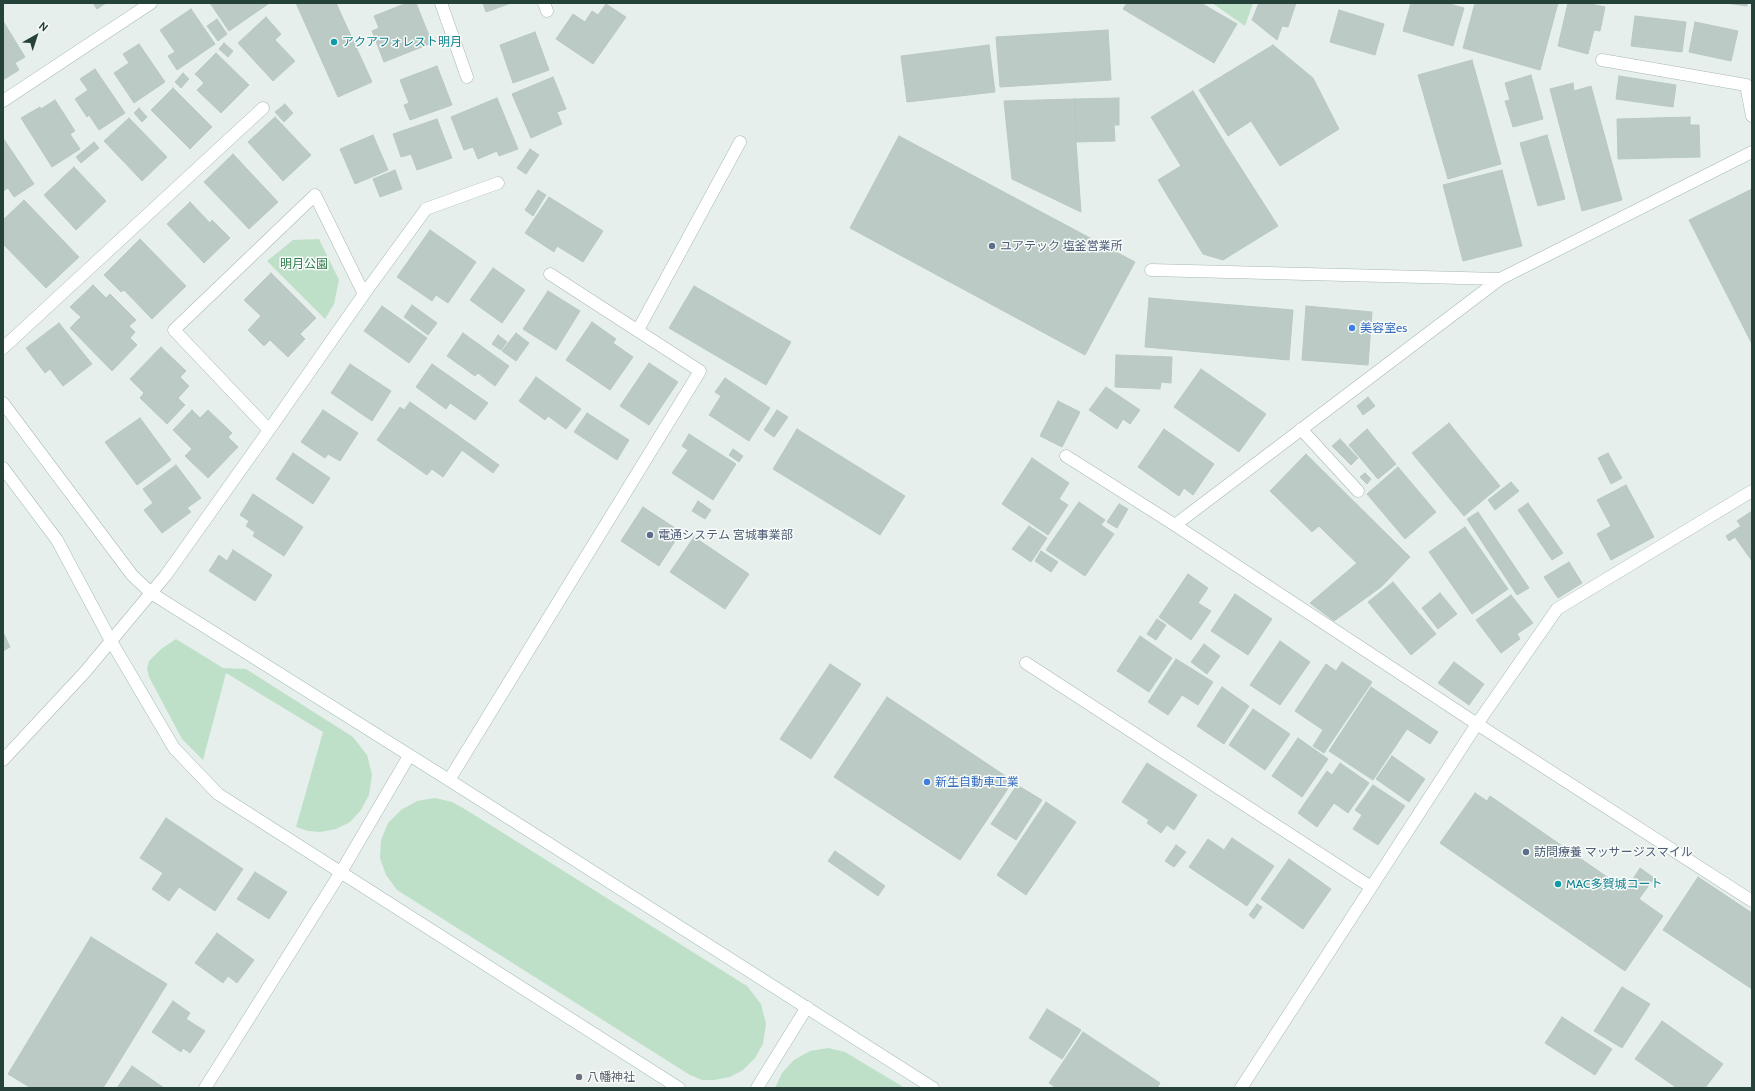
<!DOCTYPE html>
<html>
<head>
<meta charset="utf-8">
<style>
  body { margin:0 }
  #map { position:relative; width:1755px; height:1091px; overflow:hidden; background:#e6efeb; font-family:Cabin,sans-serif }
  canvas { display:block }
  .frame { position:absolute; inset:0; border:4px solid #24423a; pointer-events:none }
  .north { position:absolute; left:16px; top:16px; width:40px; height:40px; -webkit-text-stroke:3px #f7fbf9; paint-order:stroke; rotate:39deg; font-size:11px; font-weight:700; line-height:16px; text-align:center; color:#24423a }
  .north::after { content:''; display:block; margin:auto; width:14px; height:18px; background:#24423a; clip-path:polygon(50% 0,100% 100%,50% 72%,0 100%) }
</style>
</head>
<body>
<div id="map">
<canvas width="1755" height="1091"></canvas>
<div class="frame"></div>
<div class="north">N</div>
</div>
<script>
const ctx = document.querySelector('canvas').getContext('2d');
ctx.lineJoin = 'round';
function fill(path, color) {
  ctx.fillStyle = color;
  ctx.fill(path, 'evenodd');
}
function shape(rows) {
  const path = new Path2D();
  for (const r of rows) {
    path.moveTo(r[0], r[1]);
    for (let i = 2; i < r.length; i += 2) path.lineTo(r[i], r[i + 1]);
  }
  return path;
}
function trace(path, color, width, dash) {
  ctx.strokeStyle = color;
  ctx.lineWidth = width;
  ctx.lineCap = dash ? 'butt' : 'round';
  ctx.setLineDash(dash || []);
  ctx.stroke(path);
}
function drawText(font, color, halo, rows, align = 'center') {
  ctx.font = font + ' Cabin,"Noto Sans JP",sans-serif';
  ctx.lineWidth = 3;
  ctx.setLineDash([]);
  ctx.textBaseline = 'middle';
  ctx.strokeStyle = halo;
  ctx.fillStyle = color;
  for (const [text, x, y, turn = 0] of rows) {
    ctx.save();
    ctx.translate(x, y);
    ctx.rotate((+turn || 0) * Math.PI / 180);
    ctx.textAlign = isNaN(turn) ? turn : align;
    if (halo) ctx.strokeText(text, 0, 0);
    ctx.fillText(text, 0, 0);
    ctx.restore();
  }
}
const green = shape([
  [1212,3,1253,3,1245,26],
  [319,239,339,280,334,304,325,319,267,261,293,240],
  [176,639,223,668,246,669,353,737,367,755,372,775,369,795,361,810,350,822,336,829,320,832,308,831,296,827,323,732,226,673,203,760,182,739,149,677,147,669,149,661,161,649],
  [435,798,452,802,468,811,747,986,761,1004,766,1024,763,1044,755,1058,743,1070,730,1077,714,1080,702,1080,690,1075,397,890,386,875,380,858,381,840,388,823,401,810,417,801],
  [828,1048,845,1052,905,1088,775,1088,782,1073,794,1060,810,1051]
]);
const building = shape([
  [93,3,106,3,97,9,93,3],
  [210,3,267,3,268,4,229,31,210,3],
  [296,3,336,3,372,82,338,97,296,3],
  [407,3,416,3,432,43,384,62,372,31,379,28,374,16,407,3],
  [483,3,511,3,486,12,483,3],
  [1127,3,1201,3,1237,24,1214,63,1123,9,1127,3],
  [1259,3,1296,3,1288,27,1282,26,1277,40,1252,20,1259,3],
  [1411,3,1446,3,1464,8,1453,46,1403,31,1411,3],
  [1475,3,1558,3,1540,70,1463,48,1475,3],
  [1568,3,1587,3,1605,7,1600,31,1594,30,1588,54,1558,46,1568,3],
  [1726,3,1747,3,1747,6,1726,3],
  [606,4,626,17,593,64,556,39,573,14,585,22,592,11,598,15,606,4],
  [191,9,215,44,177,70,168,56,175,52,160,30,191,9],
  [1339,10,1384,24,1375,55,1330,42,1339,10],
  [1635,16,1686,22,1682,52,1631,46,1635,16],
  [266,17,281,34,275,40,295,61,273,81,238,43,266,17],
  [217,19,227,34,218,41,207,26,217,19],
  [3,21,25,57,15,63,19,70,3,80,3,21],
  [1695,22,1738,31,1731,61,1689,52,1695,22],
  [1108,30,1111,80,1000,87,996,37,1108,30],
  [535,32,549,70,513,83,500,45,535,32],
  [224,43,233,51,228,57,219,49,224,43],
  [139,44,165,82,134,103,114,73,129,63,123,54,139,44],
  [989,45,995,92,907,102,901,56,989,45],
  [1273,45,1313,78,1339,129,1280,166,1251,121,1228,136,1199,90,1273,45],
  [216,53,249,85,221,113,197,90,204,83,195,74,216,53],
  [1472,60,1501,164,1448,179,1418,75,1472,60],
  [437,66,452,105,410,120,404,105,409,103,400,80,437,66],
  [95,69,125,113,99,130,89,115,87,117,75,99,88,90,80,79,95,69],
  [183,73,189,79,181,88,175,82,183,73],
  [1531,75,1543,119,1513,127,1505,101,1510,100,1505,83,1531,75],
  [1619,76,1676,85,1673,107,1616,99,1619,76],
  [553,77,566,109,557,112,562,124,531,138,512,94,553,77],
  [1573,83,1574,91,1591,86,1622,200,1582,211,1550,89,1573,83],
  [173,88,212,127,190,149,151,110,173,88],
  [1193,91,1223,140,1181,166,1151,117,1193,91],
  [497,98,518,149,499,156,497,151,478,159,473,147,464,150,451,117,497,98],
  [1119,98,1119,125,1114,125,1115,141,1076,142,1075,99,1119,98],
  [1075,99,1076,142,1081,212,1012,179,1004,101,1075,99],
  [55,100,75,131,70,134,80,149,52,167,21,118,40,107,41,109,55,100],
  [285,104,293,113,284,122,275,112,285,104],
  [139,108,147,117,142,122,134,113,139,108],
  [275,117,311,155,283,181,248,142,275,117],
  [1690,117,1690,125,1699,125,1700,157,1618,159,1617,119,1690,117],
  [129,118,167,157,142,181,104,141,129,118],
  [437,119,452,158,417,170,411,154,401,157,393,134,437,119],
  [373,135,388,170,355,184,340,149,373,135],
  [1547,135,1565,199,1538,206,1520,143,1547,135],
  [899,136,1135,262,1085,355,850,228,899,136],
  [3,138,34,184,14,197,8,188,3,191,3,138],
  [1223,140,1278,226,1223,260,1203,254,1158,180,1223,140],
  [94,142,99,148,81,163,76,157,94,142],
  [530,149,539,155,526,174,517,168,530,149],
  [233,154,278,202,249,229,204,182,233,154],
  [74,167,106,201,76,230,44,195,74,167],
  [395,170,402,189,380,197,373,179,395,170],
  [1502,170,1522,246,1463,261,1443,185,1502,170],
  [1752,189,1752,344,1689,220,1752,189],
  [538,190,546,195,533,216,525,210,538,190],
  [549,197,603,231,583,262,557,246,554,252,525,233,549,197],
  [24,200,79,257,46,288,3,244,3,220,24,200],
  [190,202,210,223,212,220,230,238,204,263,167,224,190,202],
  [430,230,476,262,448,303,436,295,432,301,397,277,430,230],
  [140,239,186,286,152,319,124,290,121,292,104,275,140,239],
  [493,268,525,290,502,323,470,300,493,268],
  [271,273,316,318,300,334,305,339,288,357,270,340,264,346,248,330,261,316,244,300,271,273],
  [93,285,106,298,110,294,136,320,129,326,135,332,130,338,137,345,112,371,70,328,81,317,70,307,93,285],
  [694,286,791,342,766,385,669,328,694,286],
  [548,291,580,311,556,350,523,329,548,291],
  [1149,298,1293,310,1289,360,1145,347,1149,298],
  [412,305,437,323,428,335,404,317,412,305],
  [382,306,427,338,409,363,364,331,382,306],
  [1306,306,1372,312,1368,365,1302,360,1306,306],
  [592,322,616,339,613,343,633,357,610,390,566,360,592,322],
  [59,323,92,364,63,386,50,369,45,373,26,348,59,323],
  [463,333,509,366,495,386,478,373,475,376,447,356,463,333],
  [516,333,529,343,516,361,502,351,516,333],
  [498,335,507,342,501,350,492,344,498,335],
  [161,347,186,371,180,377,189,386,178,398,185,405,167,424,140,398,144,393,130,379,161,347],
  [1116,355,1172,357,1171,383,1161,382,1160,389,1115,387,1116,355],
  [649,363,678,382,649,425,620,406,649,363],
  [350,364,391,391,372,421,331,393,350,364],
  [432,364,488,403,475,420,450,403,446,409,416,387,432,364],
  [1201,369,1266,414,1239,452,1174,407,1201,369],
  [536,377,581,409,566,429,548,416,545,420,519,401,536,377],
  [725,378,770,408,749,441,709,415,721,396,715,392,725,378],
  [1106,387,1140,410,1130,424,1123,419,1117,429,1089,410,1106,387],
  [1368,397,1375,406,1363,415,1357,406,1368,397],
  [1058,401,1080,412,1062,447,1040,436,1058,401],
  [410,402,453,432,448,440,462,450,443,477,432,469,427,475,377,440,400,407,404,410,410,402],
  [192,410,200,418,208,410,232,433,228,437,238,447,208,478,185,456,192,449,173,430,192,410],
  [323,410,358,433,340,461,328,454,325,458,301,442,323,410],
  [777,410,788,417,774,437,764,430,777,410],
  [587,413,629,440,617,460,574,432,587,413],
  [140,418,171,460,137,485,105,442,140,418],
  [1449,423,1500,486,1464,516,1412,453,1449,423],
  [797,429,905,496,880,535,773,469,797,429],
  [1164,429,1214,464,1193,495,1184,488,1179,496,1138,467,1164,429],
  [1367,429,1396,464,1378,479,1349,445,1367,429],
  [453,432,499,465,493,473,448,440,453,432],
  [689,434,736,464,713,500,672,473,688,450,682,446,689,434],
  [1340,439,1358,458,1351,465,1332,446,1340,439],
  [733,449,743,456,739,462,729,455,733,449],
  [293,453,330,478,313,504,276,479,293,453],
  [1608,453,1622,478,1611,484,1598,458,1608,453],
  [1306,454,1410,557,1381,587,1319,526,1312,532,1270,491,1306,454],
  [1032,458,1069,483,1059,499,1068,505,1048,535,1002,504,1032,458],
  [176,465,201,498,187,508,191,512,162,533,144,510,153,503,143,489,176,465],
  [1398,467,1436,512,1405,539,1367,494,1398,467],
  [1365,473,1371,479,1367,484,1360,477,1365,473],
  [1511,482,1519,491,1495,510,1488,500,1511,482],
  [1626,485,1654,537,1611,560,1597,534,1611,526,1597,500,1626,485],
  [253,494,303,527,284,556,253,536,255,532,246,526,249,521,240,515,253,494],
  [698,501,711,510,705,519,692,511,698,501],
  [1079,502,1105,520,1101,525,1114,534,1085,576,1046,550,1079,502],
  [1528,503,1563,553,1552,560,1518,510,1528,503],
  [1119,504,1128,509,1117,528,1107,522,1119,504],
  [643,507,681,532,659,566,621,541,643,507],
  [1752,511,1752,561,1735,537,1729,541,1726,536,1741,526,1737,521,1752,511],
  [1478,512,1529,588,1517,595,1467,519,1478,512],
  [1029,526,1047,538,1031,562,1012,549,1029,526],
  [1465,527,1508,589,1472,614,1429,552,1465,527],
  [694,537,749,574,725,609,670,572,694,537],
  [233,550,272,575,255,601,209,571,219,555,227,561,233,550],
  [1041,551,1058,562,1051,572,1035,561,1041,551],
  [1569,562,1582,583,1558,598,1544,577,1569,562],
  [1357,563,1381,587,1334,621,1310,603,1357,563],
  [1188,574,1208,588,1198,603,1211,611,1191,640,1159,617,1188,574],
  [1393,582,1436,634,1411,655,1368,602,1393,582],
  [1440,593,1457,614,1438,629,1422,608,1440,593],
  [1235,594,1272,619,1248,655,1211,631,1235,594],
  [1511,595,1533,623,1517,634,1520,639,1501,653,1476,620,1511,595],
  [1157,619,1166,625,1156,640,1147,634,1157,619],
  [3,632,10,647,3,651,3,632],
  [1140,636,1172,658,1149,692,1117,671,1140,636],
  [1280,641,1310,662,1280,705,1250,685,1280,641],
  [1204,644,1220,656,1207,674,1191,662,1204,644],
  [1176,659,1213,682,1198,705,1182,695,1168,715,1148,702,1176,659],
  [1342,662,1372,682,1324,753,1313,746,1323,730,1295,711,1326,664,1336,671,1342,662],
  [1454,662,1484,684,1469,705,1438,683,1454,662],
  [830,664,861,684,811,759,780,739,830,664],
  [1222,687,1249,706,1224,744,1197,726,1222,687],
  [1371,687,1438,732,1430,744,1407,729,1373,780,1329,751,1371,687],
  [887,697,1013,781,960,860,834,777,887,697],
  [1253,709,1290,734,1265,770,1229,745,1253,709],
  [1298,738,1328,759,1302,797,1272,776,1298,738],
  [1392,756,1425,779,1409,802,1376,779,1392,756],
  [1147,763,1197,795,1174,830,1167,825,1161,833,1147,823,1149,820,1122,802,1147,763],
  [1340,763,1369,783,1348,813,1334,803,1317,827,1298,813,1327,771,1332,775,1340,763],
  [1017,785,1042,800,1016,840,991,824,1017,785],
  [1373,785,1405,806,1378,845,1353,829,1362,815,1355,810,1373,785],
  [1475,793,1487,801,1490,796,1626,890,1640,868,1654,878,1639,899,1663,916,1625,971,1440,843,1475,793],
  [1046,802,1076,822,1026,895,997,875,1046,802],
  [166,818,243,869,215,911,179,887,169,901,152,889,163,873,140,858,166,818],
  [1232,838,1274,866,1247,906,1189,867,1208,839,1224,850,1232,838],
  [1176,845,1186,852,1174,867,1165,861,1176,845],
  [835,851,885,886,878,896,828,861,835,851],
  [1289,859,1331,889,1303,929,1261,899,1289,859],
  [255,872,287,892,269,919,237,899,255,872],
  [1698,877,1752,913,1752,989,1663,930,1698,877],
  [1257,904,1262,907,1254,919,1249,915,1257,904],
  [217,933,254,960,237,983,228,976,223,983,195,963,217,933],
  [91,937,167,984,103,1088,31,1088,8,1074,91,937],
  [1622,987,1650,1004,1622,1048,1594,1031,1622,987],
  [173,1001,190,1013,186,1019,205,1031,190,1053,183,1048,181,1052,152,1032,173,1001],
  [1047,1009,1081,1030,1062,1059,1029,1038,1047,1009],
  [1562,1017,1612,1049,1595,1075,1545,1043,1562,1017],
  [1662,1021,1723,1064,1705,1088,1677,1088,1635,1059,1662,1021],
  [1083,1032,1160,1083,1157,1088,1056,1088,1049,1083,1083,1032],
  [132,1066,164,1088,117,1088,132,1066]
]);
const lane = shape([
  [1301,429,1358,491]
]);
const street = shape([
  [441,3,467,77],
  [544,3,547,11],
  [1602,60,1746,85,1752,116],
  [3,101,151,3],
  [1151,270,1500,279,1752,152],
  [364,294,426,209,498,183],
  [638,330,740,142],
  [3,348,263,108],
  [1066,456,1175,525,1477,724,1752,901],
  [1175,525,1500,279],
  [1026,663,1371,887],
  [3,760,85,672,166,575,269,430,364,294,315,195,174,330,269,430],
  [449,780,700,371,550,274],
  [205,1088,341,872,409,756],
  [757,1088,807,1007],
  [1241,1088,1477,724,1557,609,1752,491]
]);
const secondary = shape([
  [3,403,132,575,151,593,449,780,933,1088],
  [3,468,57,540,111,641,174,748,218,794,679,1088]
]);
const markers = [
  [334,42,4,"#0f9aa8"],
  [992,246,4,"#5c6f8a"],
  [1352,328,4,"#3f7fe0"],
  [650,535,4,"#5c6f8a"],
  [927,782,4,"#3f7fe0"],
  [1526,852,4,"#5c6f8a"],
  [1558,884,4,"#0f9aa8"],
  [579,1077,4,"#6b7280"]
];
const cultureNames = [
  ["アクアフォレスト明月",342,42],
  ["MAC多賀城コート",1566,884]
];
const serviceNames = [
  ["ユアテック 塩釜営業所",1000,246],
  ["電通システム 宮城事業部",658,535],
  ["訪問療養 マッサージスマイル",1534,852]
];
const parkNames = [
  ["明月公園",304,264]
];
const shopNames = [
  ["美容室es",1360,328],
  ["新生自動車工業",935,782]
];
const worshipNames = [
  ["八幡神社",587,1077]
];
fill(green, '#bfe0c8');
fill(building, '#bbcac4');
trace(building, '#b8c9c2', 1);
trace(lane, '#a8b8b2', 13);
trace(street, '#a8b8b2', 13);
trace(secondary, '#a4bbb3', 13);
trace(lane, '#fff', 12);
trace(street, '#fff', 12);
trace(secondary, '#fff', 12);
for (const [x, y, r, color] of markers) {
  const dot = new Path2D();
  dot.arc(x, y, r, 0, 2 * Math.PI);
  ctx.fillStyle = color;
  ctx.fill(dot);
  trace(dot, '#f7fbf9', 1.5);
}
drawText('12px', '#0d838f', '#f7fbf9', cultureNames, 'left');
drawText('12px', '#4e5e75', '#f7fbf9', serviceNames, 'left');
drawText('12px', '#2d7a4b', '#f7fbf9', parkNames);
drawText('12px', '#366cbe', '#f7fbf9', shopNames, 'left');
drawText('12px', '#5b616d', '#f7fbf9', worshipNames, 'left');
</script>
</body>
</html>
